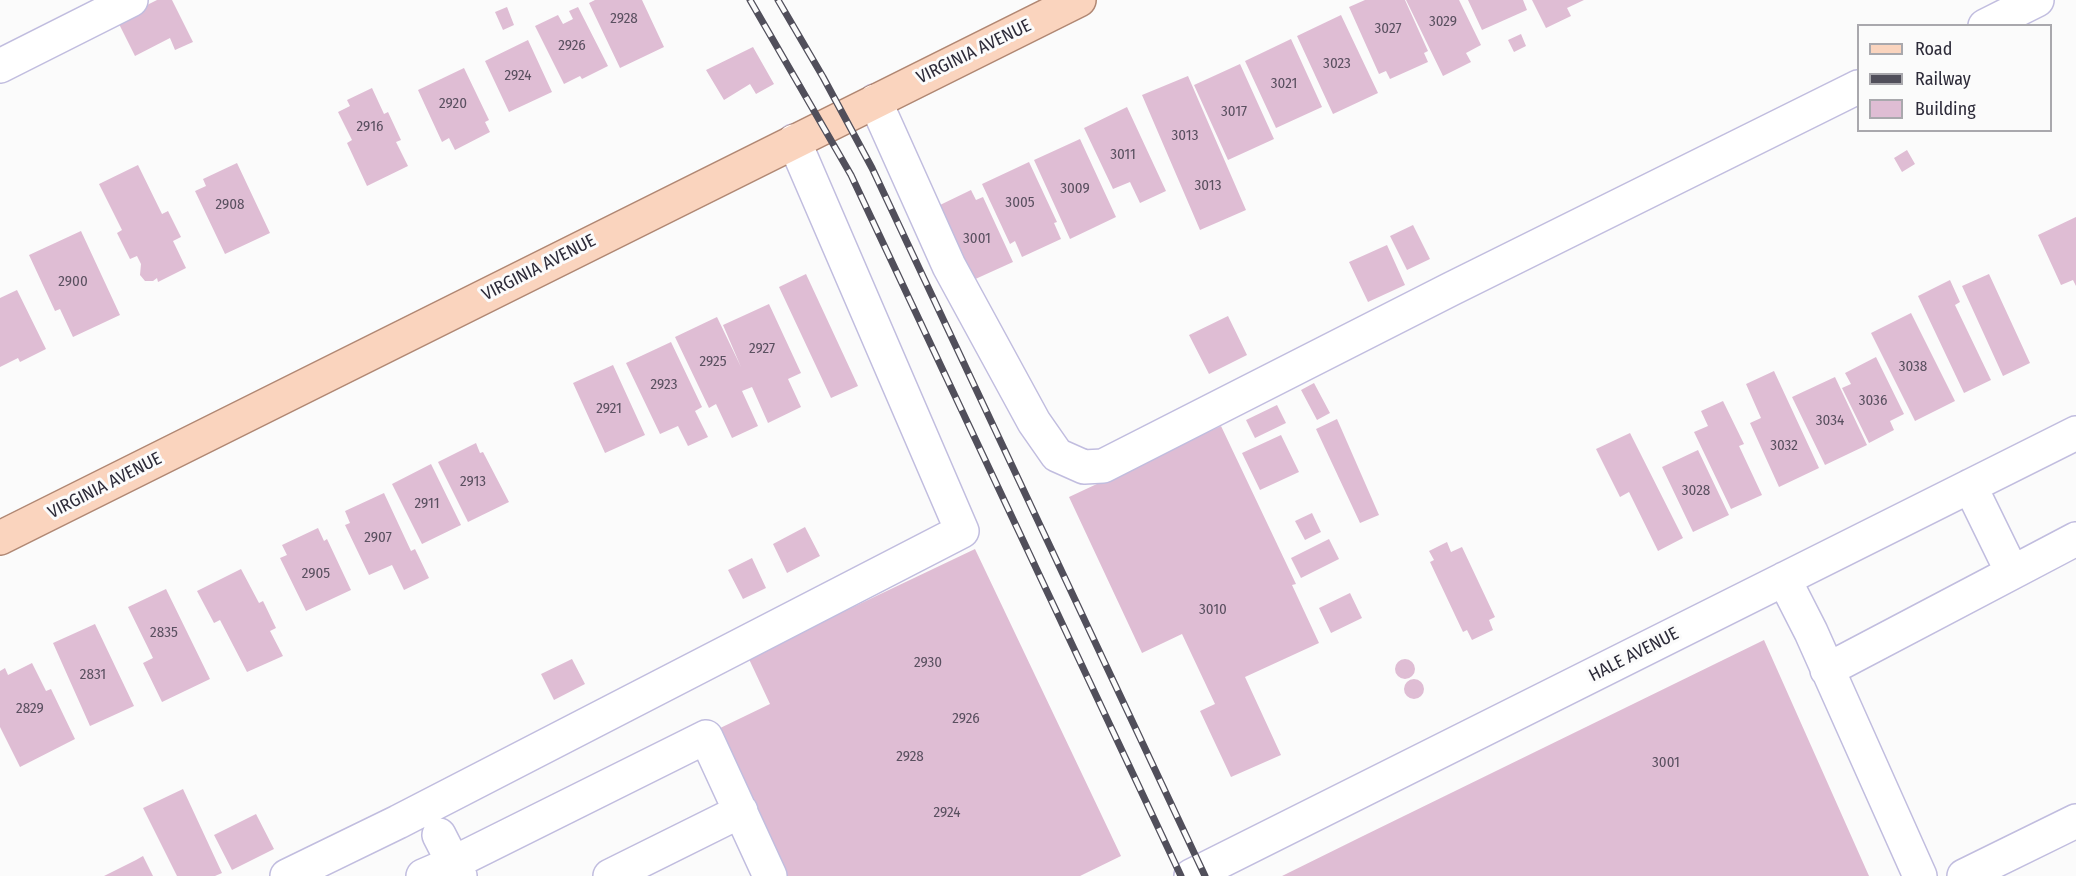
<!DOCTYPE html>
<html>
<head>
<meta charset="utf-8">
<style>
  body { margin:0 }
  #map { position:relative; width:2076px; height:876px; overflow:hidden; background:#fbfbfb; font-family:"Fira Sans Condensed",sans-serif }
  canvas { display:block }
  .legend { position:absolute; left:1857px; top:24px; width:195px; height:108px; box-sizing:border-box; background:#fbfbfb; border:2px solid #a9a8ad; margin:0; padding:8px 10px; list-style:none; font-size:18px; color:#2d2b39 }
  .legend li { display:flex; align-items:center; gap:12px; height:30px }
  .legend b { width:30px; border:2px solid #a9a8ad }
</style>
</head>
<body>
<div id="map">
<canvas width="2076" height="876"></canvas>
<ul class="legend">
<li><b style="height:8px;background:#fad4be"></b>Road</li>
<li><b style="height:8px;background:#514f5b"></b>Railway</li>
<li><b style="height:16px;background:#dfbdd4"></b>Building</li>
</ul>
</div>
<script>
const ctx = document.querySelector('canvas').getContext('2d');
ctx.lineJoin = 'round';
function fill(path, color) {
  ctx.fillStyle = color;
  ctx.fill(path, 'evenodd');
}
function shape(rows) {
  const path = new Path2D();
  for (const r of rows) {
    if (r.length === 3) {
      path.moveTo(r[0] + r[2], r[1]);
      path.arc(r[0], r[1], r[2], 0, 2 * Math.PI);
      continue;
    }
    path.moveTo(r[0], r[1]);
    for (let i = 2; i < r.length; i += 2) path.lineTo(r[i], r[i + 1]);
  }
  return path;
}
function trace(path, color, width, dash) {
  ctx.strokeStyle = color;
  ctx.lineWidth = width;
  ctx.lineCap = dash ? 'butt' : 'round';
  ctx.setLineDash(dash || []);
  ctx.stroke(path);
}
function drawText(font, color, halo, rows, align = 'center') {
  ctx.font = font + ' "Fira Sans Condensed",sans-serif';
  ctx.lineWidth = 6;
  ctx.setLineDash([]);
  ctx.textBaseline = 'middle';
  ctx.strokeStyle = halo;
  ctx.fillStyle = color;
  for (const [text, x, y, turn = 0] of rows) {
    ctx.save();
    ctx.translate(x, y);
    ctx.rotate((+turn || 0) * Math.PI / 180);
    ctx.textAlign = isNaN(turn) ? turn : align;
    if (halo) ctx.strokeText(text, 0, 0);
    ctx.fillText(text, 0, 0);
    ctx.restore();
  }
}
const building = shape([
  [157,0,172,0,193,42,175,50,170,38,135,56,117,20],
  [595,0,642,0,664,47,620,68,589,3],
  [1365,0,1405,0,1428,51,1424,53,1428,62,1390,79,1386,71,1379,74,1349,7],
  [1406,0,1459,0,1481,45,1466,53,1471,62,1443,76],
  [1468,0,1523,0,1527,10,1482,30],
  [1532,0,1584,0,1567,8,1571,16,1546,28],
  [507,7,514,25,503,30,495,12],
  [578,7,608,66,582,79,580,76,564,84,535,26,558,15,563,24,573,19,569,11],
  [1341,15,1378,93,1333,114,1297,36],
  [1521,34,1526,46,1514,52,1508,40],
  [1291,39,1322,107,1276,128,1245,61],
  [528,40,552,92,509,112,485,61],
  [753,47,774,84,756,94,750,84,724,100,706,70],
  [1240,64,1274,139,1228,160,1194,85],
  [464,68,489,120,485,122,490,132,455,150,449,138,442,142,418,90],
  [1188,76,1246,210,1200,230,1142,95],
  [372,88,384,114,388,112,401,140,396,142,408,166,367,186,347,143,352,140,338,112,350,106,347,100],
  [1127,107,1166,191,1140,203,1130,182,1113,189,1084,128],
  [1080,139,1116,217,1070,239,1034,160],
  [1907,150,1915,164,1902,172,1894,158],
  [1029,162,1057,222,1054,223,1061,239,1022,257,1015,241,1010,244,982,184],
  [237,163,270,233,225,254,195,191,206,186,203,179],
  [138,165,162,214,168,211,181,237,173,241,186,268,158,282,157,278,153,281,145,281,140,275,141,264,137,256,130,259,117,233,122,230,99,184],
  [971,190,976,200,983,197,1013,262,971,281,941,217,945,215,940,205],
  [2076,217,2076,286,2073,280,2061,285,2038,235],
  [1413,225,1430,259,1407,270,1390,236],
  [81,231,120,315,73,337,60,309,55,311,29,255],
  [1387,245,1405,285,1368,302,1349,262],
  [806,274,858,386,831,398,779,287],
  [1989,274,2030,363,2003,376,1962,286],
  [1950,280,1960,302,1955,305,1991,380,1964,393,1918,296],
  [17,290,46,349,20,362,18,358,0,367,0,298],
  [769,304,801,373,788,379,801,407,768,423,752,387,742,391,758,426,732,438,716,404,709,408,675,337,717,317,741,367,723,325],
  [1911,313,1955,401,1915,421,1871,333],
  [1228,316,1247,355,1209,374,1189,335],
  [671,342,702,407,695,411,708,437,688,446,678,426,660,434,626,363],
  [1876,357,1904,414,1890,421,1894,430,1869,443,1842,388,1851,384,1845,373],
  [613,365,645,435,605,453,573,383],
  [1774,371,1819,468,1779,487,1750,423,1761,418,1746,384],
  [1835,377,1867,445,1825,465,1792,397],
  [1314,383,1330,413,1317,420,1301,390],
  [1723,401,1744,444,1739,446,1762,495,1731,509,1694,432,1708,426,1701,411],
  [1277,405,1286,423,1255,438,1246,420],
  [1337,419,1379,515,1360,523,1316,429],
  [1221,426,1296,584,1292,585,1319,643,1245,677,1281,755,1231,777,1200,711,1215,704,1182,634,1142,653,1069,497],
  [1630,433,1683,538,1658,551,1629,492,1620,497,1596,449],
  [1281,435,1299,472,1260,490,1242,453],
  [476,443,480,453,483,452,509,502,468,522,438,462],
  [1698,450,1729,515,1693,532,1662,467],
  [431,464,461,525,422,544,392,484],
  [384,493,411,551,415,549,429,578,404,590,392,565,369,575,345,525,350,523,345,511],
  [1312,513,1321,532,1305,540,1295,521],
  [805,527,820,556,787,573,773,544],
  [318,528,324,541,327,539,351,590,306,611,280,558,287,555,282,545],
  [1329,539,1339,559,1301,578,1291,558],
  [1447,542,1451,552,1462,547,1495,617,1489,620,1493,630,1472,640,1467,630,1463,632,1430,562,1434,560,1429,551],
  [975,549,1121,856,1080,876,783,876,714,731,770,704,748,657],
  [752,558,766,588,743,599,728,570],
  [241,569,259,603,263,601,276,628,270,631,283,656,247,672,220,620,214,623,197,591],
  [166,589,210,679,162,702,143,663,153,658,128,607],
  [1350,593,1362,618,1331,633,1319,608],
  [95,624,134,706,90,726,53,643],
  [1764,640,1869,876,1282,876,1363,836],
  [572,659,585,684,554,700,541,674],
  [1405,669,10],
  [32,663,46,691,51,689,75,739,20,767,0,727,0,671,5,668,8,675],
  [1414,689,10],
  [183,789,222,873,215,876,177,876,143,808],
  [256,814,274,849,232,870,214,835],
  [143,856,153,876,104,876,136,860]
]);
const minor = shape([
  [1985,26,2037,0],
  [0,66,131,0],
  [875,101,949,266,1034,422,1057,455,1084,467,1103,466,1451,289,1858,87],
  [1970,486,2012,572],
  [1784,579,1811,632,1920,876],
  [1827,670,2076,539],
  [439,835,460,876],
  [287,876,398,822,962,531,794,141],
  [423,876,453,863,706,737,770,876],
  [610,876,741,811],
  [1191,876,2076,433],
  [1964,876,2076,821]
]);
const major = shape([
  [0,538,1079,0]
]);
const rail = shape([
  [750,0,851,175,1181,876],
  [778,0,823,77,872,168,1205,876]
]);
const numberNames = [
  ["2928",624,19],
  ["3029",1443,22],
  ["3027",1388,29],
  ["2926",572,46],
  ["3023",1337,64],
  ["2924",518,76],
  ["3021",1284,84],
  ["2920",453,104],
  ["3017",1234,112],
  ["2916",370,127],
  ["3013",1185,136],
  ["3011",1123,155],
  ["3013",1208,186],
  ["3009",1075,189],
  ["3005",1020,203],
  ["2908",230,205],
  ["3001",977,239],
  ["2900",73,282],
  ["2927",762,349],
  ["2925",713,362],
  ["3038",1913,367],
  ["2923",664,385],
  ["3036",1873,401],
  ["2921",609,409],
  ["3034",1830,421],
  ["3032",1784,446],
  ["2913",473,482],
  ["3028",1696,491],
  ["2911",427,504],
  ["2907",378,538],
  ["2905",316,574],
  ["3010",1213,610],
  ["2835",164,633],
  ["2930",928,663],
  ["2831",93,675],
  ["2829",30,709],
  ["2926",966,719],
  ["2928",910,757],
  ["3001",1666,763],
  ["2924",947,813]
];
const streetNames = [
  ["VIRGINIA AVENUE",974,52,-26],
  ["VIRGINIA AVENUE",539,268,-27],
  ["VIRGINIA AVENUE",105,486,-27],
  ["HALE AVENUE",1634,655,-27]
];
fill(building, '#dfbdd4');
trace(minor, '#c1bddf', 36);
trace(major, '#b08773', 36);
trace(minor, '#fff', 33);
trace(major, '#fad4be', 33);
trace(rail, '#514f5b', 7);
trace(rail, '#fbfbfb', 4.5, [14]);
drawText('15px', '#5a5060', null, numberNames);
drawText('18px', '#2d2b39', '#fbfbfb', streetNames);
</script>
</body>
</html>
